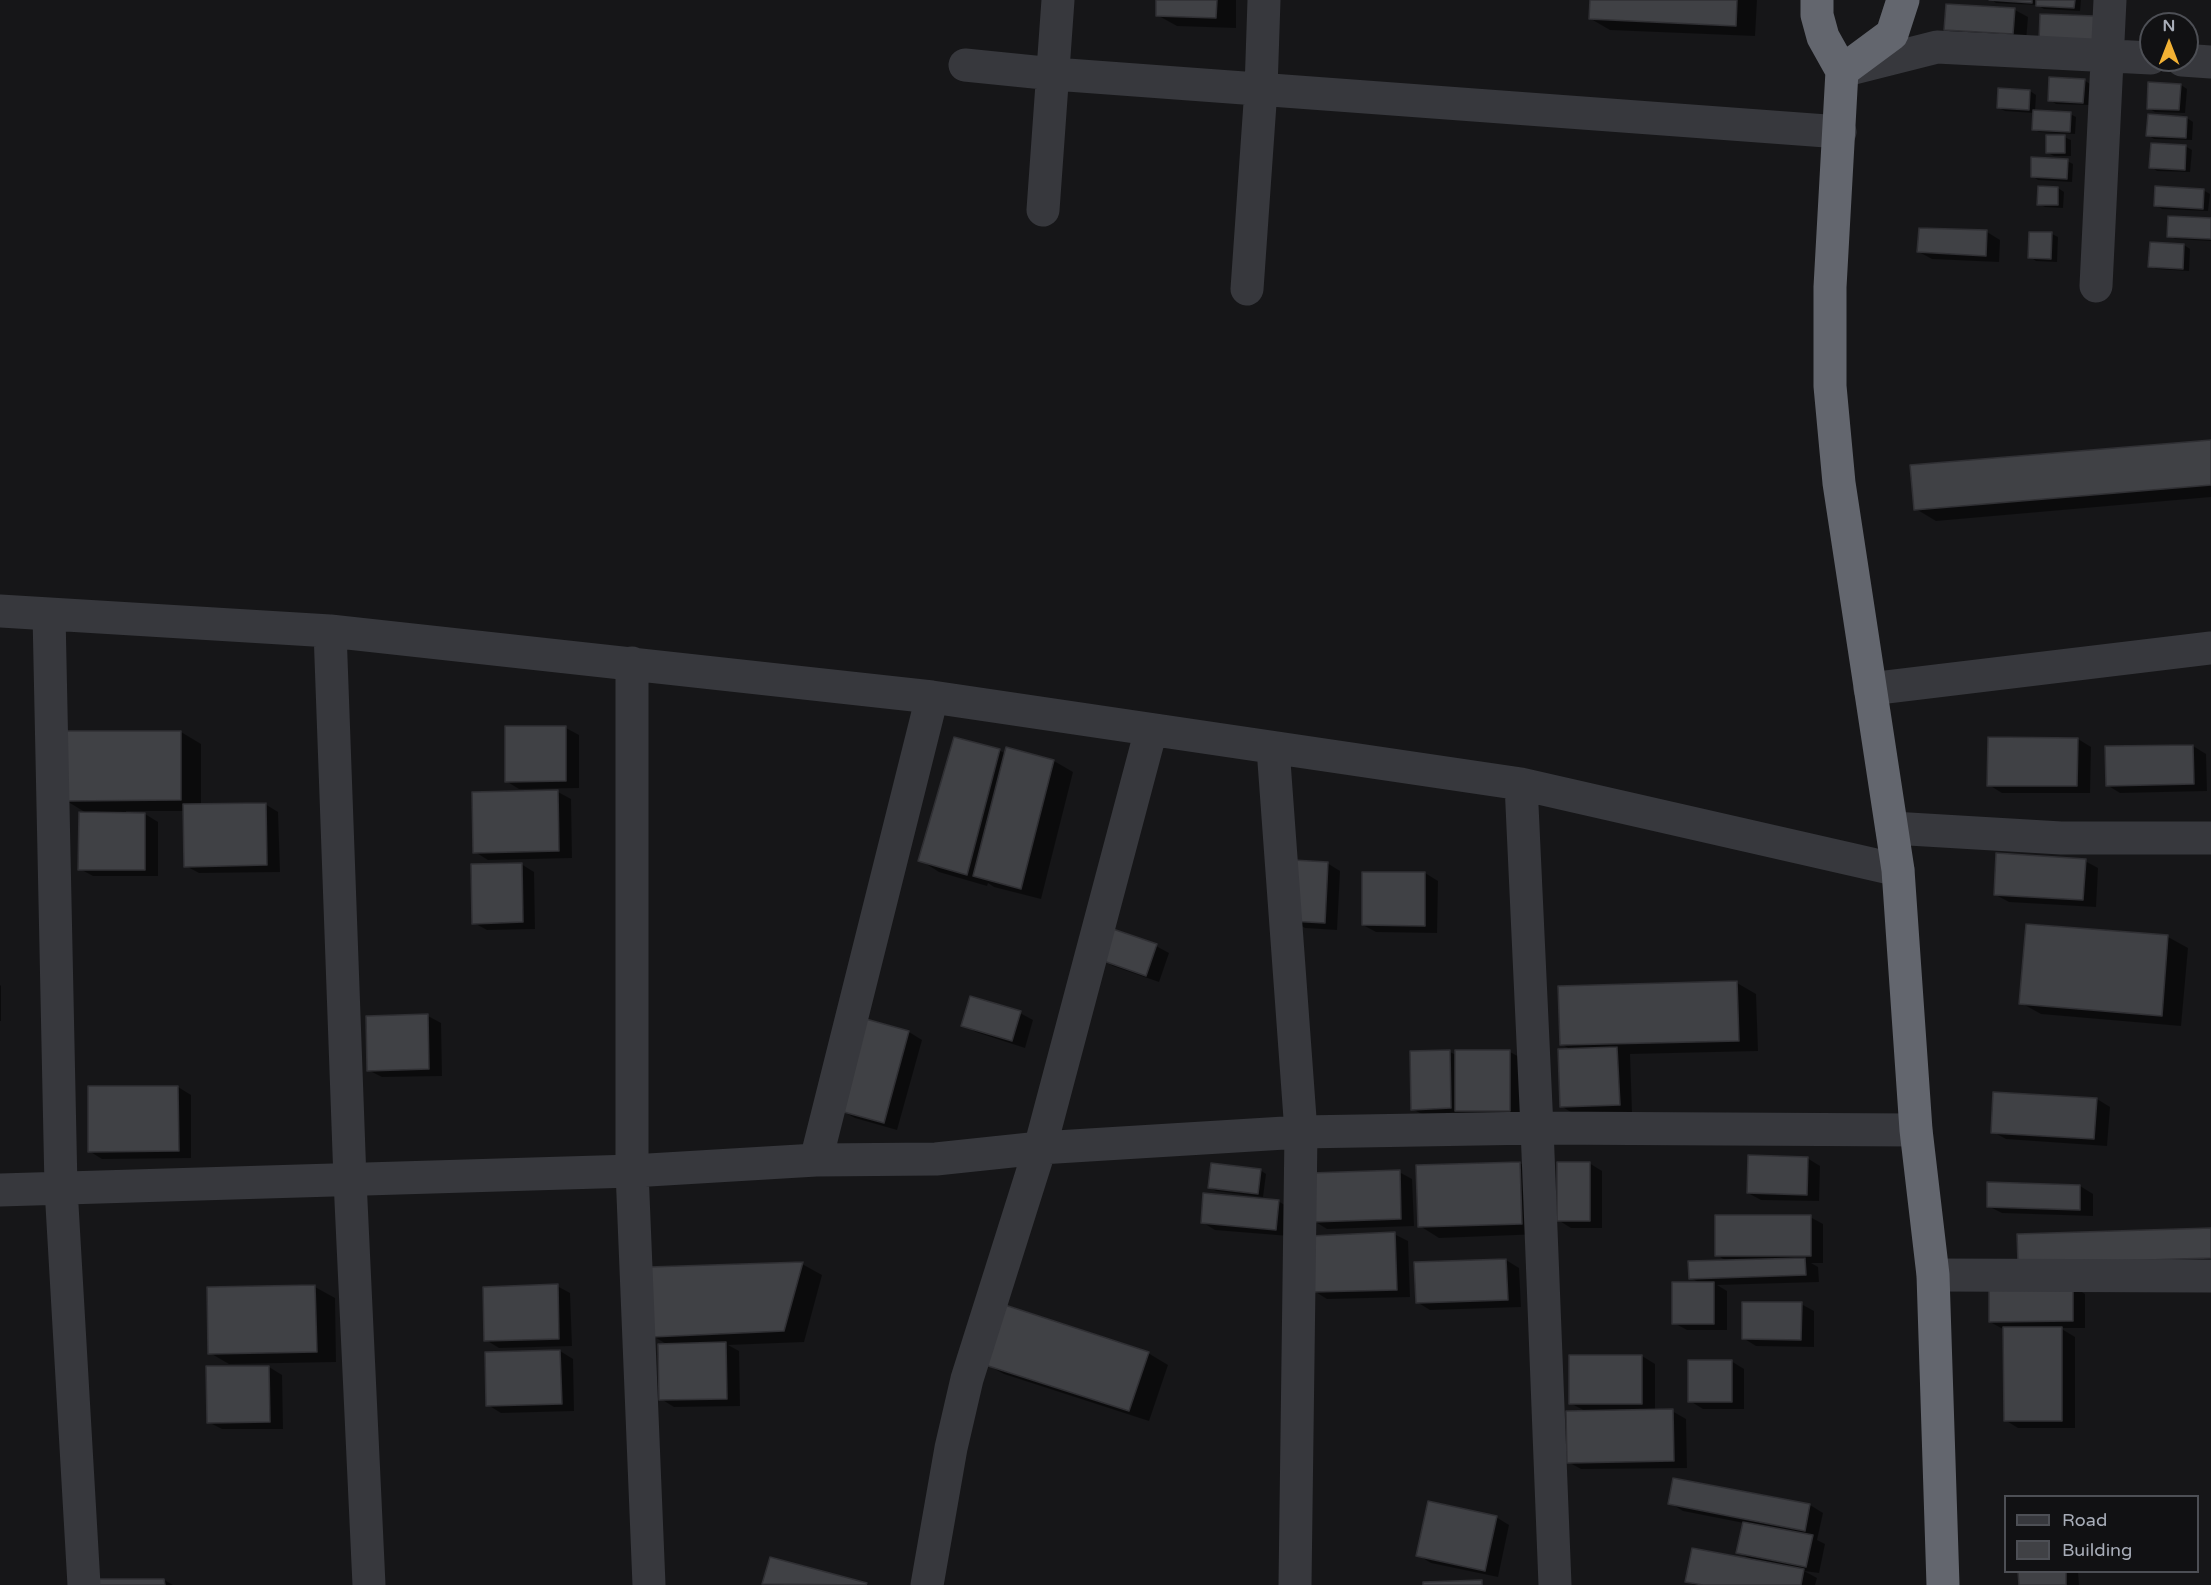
<!DOCTYPE html>
<html>
<head>
<meta charset="utf-8">
<style>
  body { margin:0 }
  #map { position:relative; width:2211px; height:1585px; overflow:hidden; background:#161618; font-family:"Varela Round",sans-serif }
  canvas { display:block }
  .legend { position:absolute; left:2004px; top:1495px; width:195px; height:78px; box-sizing:border-box; background:#111113; border:2px solid #4d4f55; margin:0; padding:8px 10px; list-style:none; font-size:18px; color:#a8adb8 }
  .legend li { display:flex; align-items:center; gap:12px; height:30px }
  .legend b { width:30px; border:2px solid #4d4f55 }
  .north { position:absolute; left:2139px; top:12px; width:60px; height:60px; box-sizing:border-box; background:#111113; border:2px solid #4d4f55; border-radius:50%; rotate:0deg; font-size:16px; font-weight:700; line-height:24px; text-align:center; color:#a8adb8 }
  .north::after { content:''; display:block; margin:auto; width:21px; height:27px; background:#f2b134; clip-path:polygon(50% 0,100% 100%,50% 72%,0 100%) }
</style>
</head>
<body>
<div id="map">
<canvas width="2211" height="1585"></canvas>
<ul class="legend">
<li><b style="height:8px;background:#37383d"></b>Road</li>
<li><b style="height:16px;background:#404145"></b>Building</li>
</ul>
<div class="north">N</div>
</div>
<script>
const ctx = document.querySelector('canvas').getContext('2d');
ctx.lineJoin = 'round';
function fill(path, color) {
  ctx.fillStyle = color;
  ctx.fill(path, 'evenodd');
}
function shape(rows) {
  const path = new Path2D();
  for (const r of rows) {
    path.moveTo(r[0], r[1]);
    for (let i = 2; i < r.length; i += 2) path.lineTo(r[i], r[i + 1]);
  }
  return path;
}
function trace(path, color, width, dash) {
  ctx.strokeStyle = color;
  ctx.lineWidth = width;
  ctx.lineCap = dash ? 'butt' : 'round';
  ctx.setLineDash(dash || []);
  ctx.stroke(path);
}
const shadow = shape([
  [1158,0,1236,0,1236,28,1177,26,1157,15],
  [1591,0,1757,0,1755,36,1610,30,1591,19],
  [1992,0,2081,0,2080,11,2044,9,2037,5,1996,3],
  [2015,10,2028,17,2026,41,1959,37,1946,29],
  [2187,25,2195,28,2195,46,2187,46],
  [2084,80,2090,84,2089,105,2056,104,2050,100],
  [2181,85,2187,89,2185,113,2155,112,2148,108],
  [2030,91,2036,95,2035,111,2070,114,2076,117,2075,134,2039,132,2033,129,2034,113,2005,111,1999,108],
  [2187,118,2193,122,2192,140,2154,139,2148,135],
  [2064,137,2071,140,2071,156,2054,156,2048,153],
  [2185,146,2192,150,2190,172,2157,171,2151,167],
  [2067,161,2073,164,2072,182,2038,180,2032,176],
  [2058,188,2064,192,2063,208,2045,207,2039,204],
  [2203,190,2210,194,2208,211,2162,209,2156,205],
  [2211,220,2211,241,2175,239,2169,236],
  [1920,230,1987,232,2000,240,1999,262,1932,259,1919,252],
  [2052,234,2058,237,2057,262,2036,261,2030,257],
  [2184,245,2190,249,2189,271,2156,269,2150,266],
  [2211,441,2211,497,1936,521,1916,509],
  [566,728,579,735,579,788,519,789,506,781],
  [181,732,201,744,201,805,265,804,278,812,280,872,199,873,186,866,185,811,126,811,126,814,145,814,158,822,158,876,93,876,80,869,88,814,65,800],
  [2078,739,2091,747,2090,793,2002,793,1989,785],
  [2193,746,2206,754,2207,791,2120,793,2107,785],
  [1008,749,1054,761,1073,772,1041,899,994,887,988,883,987,886,939,872,920,860,999,750,1006,754],
  [558,792,571,799,572,858,488,860,475,852],
  [2085,861,2098,868,2096,907,2009,902,1996,895],
  [1327,863,1340,871,1337,930,1305,928,1291,920],
  [521,864,534,872,535,929,487,930,474,923],
  [1425,873,1438,881,1437,933,1376,932,1363,925],
  [2027,925,2168,937,2188,948,2181,1026,2041,1014,2021,1003],
  [1156,946,1169,953,1159,982,1113,966,1100,959],
  [1737,983,1756,994,1758,1051,1630,1054,1632,1112,1574,1114,1561,1106,1572,1050,1561,1044],
  [0,985,1,986,1,1021,0,1021],
  [1020,1013,1033,1020,1025,1048,976,1032,963,1025],
  [428,1016,441,1023,442,1076,382,1077,368,1070],
  [867,1021,909,1032,922,1040,897,1130,855,1118,842,1111],
  [1450,1052,1456,1055,1456,1052,1510,1052,1523,1059,1523,1118,1426,1116,1412,1109],
  [178,1087,191,1095,191,1158,102,1159,89,1151],
  [2097,1099,2110,1107,2107,1146,2006,1139,1993,1132],
  [1807,1158,1820,1166,1819,1201,1761,1200,1748,1193],
  [1520,1163,1539,1174,1542,1234,1439,1238,1420,1226],
  [1589,1163,1602,1171,1602,1228,1571,1228,1558,1220],
  [1260,1170,1266,1174,1263,1197,1216,1191,1210,1188],
  [1399,1172,1412,1179,1414,1226,1327,1229,1314,1221],
  [2080,1186,2093,1194,2093,1216,2002,1213,1988,1206],
  [1278,1201,1291,1209,1289,1236,1215,1230,1202,1222],
  [1810,1217,1823,1224,1823,1263,1811,1263,1818,1267,1819,1282,1717,1285,1727,1291,1727,1330,1687,1330,1674,1323,1700,1283,1691,1278,1728,1262,1717,1255],
  [2211,1230,2211,1265,2033,1270],
  [1394,1234,1408,1241,1410,1297,1327,1299,1314,1291],
  [1506,1260,1519,1268,1521,1307,1430,1310,1417,1302],
  [802,1264,822,1275,804,1342,728,1345,739,1351,740,1406,674,1407,661,1399,668,1345,653,1336],
  [557,1286,570,1293,572,1346,499,1348,486,1340],
  [2072,1286,2085,1294,2085,1328,2060,1328,2075,1337,2075,1428,2018,1428,2005,1420,2003,1329,1990,1322],
  [315,1287,335,1298,336,1362,229,1364,210,1353],
  [1801,1304,1814,1311,1814,1347,1756,1346,1743,1338],
  [560,1351,573,1359,574,1411,501,1413,488,1405],
  [1148,1353,1168,1365,1149,1421,1004,1374,984,1363],
  [1642,1356,1655,1364,1655,1411,1672,1411,1686,1419,1687,1468,1581,1469,1568,1462,1587,1412,1570,1403],
  [1731,1361,1744,1369,1744,1409,1703,1409,1690,1401],
  [269,1367,282,1375,283,1429,222,1429,208,1422],
  [1670,1503,1810,1505,1823,1513,1817,1540,1825,1544,1819,1573,1804,1571,1817,1578,1815,1585,1694,1585,1687,1581,1752,1560,1738,1552,1744,1523,1683,1511],
  [1496,1517,1509,1525,1498,1577,1431,1563,1418,1555],
  [2019,1572,2078,1572,2079,1585,2020,1585],
  [164,1580,173,1585,100,1585],
  [764,1583,866,1584,867,1585,766,1585]
]);
const building = shape([
  [1156,0,1217,0,1216,18,1156,16,1156,0],
  [1590,0,1737,0,1736,26,1589,19,1590,0],
  [1989,0,2032,0,2032,3,1989,0],
  [2036,0,2075,0,2074,8,2036,6,2036,0],
  [1946,4,2015,8,2013,34,1944,30,1946,4],
  [2040,14,2096,16,2095,43,2039,40,2040,14],
  [2158,23,2189,23,2189,43,2187,43,2187,24,2158,23],
  [2049,77,2085,79,2083,103,2048,101,2049,77],
  [2148,82,2181,84,2179,110,2147,109,2148,82],
  [1998,88,2030,90,2029,110,1997,108,1998,88],
  [2033,110,2071,112,2070,132,2032,130,2033,110],
  [2148,114,2187,117,2186,138,2146,136,2148,114],
  [2046,135,2065,135,2065,153,2046,153,2046,135],
  [2151,143,2186,145,2185,170,2149,168,2151,143],
  [2031,157,2068,159,2067,179,2031,177,2031,157],
  [2038,186,2058,187,2058,205,2037,205,2038,186],
  [2155,186,2204,189,2203,209,2154,206,2155,186],
  [2168,216,2211,218,2211,239,2167,237,2168,216],
  [1919,228,1987,230,1986,256,1917,252,1919,228],
  [2029,232,2052,232,2051,259,2028,258,2029,232],
  [2150,242,2184,244,2183,269,2148,267,2150,242],
  [2211,440,2211,485,1914,510,1910,465,2211,440],
  [505,726,566,726,566,781,505,782,505,726],
  [63,731,181,731,181,800,63,801,63,731],
  [954,737,1000,749,967,875,918,861,954,737],
  [1988,737,2078,738,2077,786,1987,786,1988,737],
  [2193,745,2194,784,2106,786,2105,746,2193,745],
  [1006,747,1054,760,1021,889,973,876,1006,747],
  [558,790,559,851,473,853,472,792,558,790],
  [266,803,267,865,184,867,183,804,266,803],
  [79,812,145,813,145,870,78,870,79,812],
  [1996,853,2086,859,2083,900,1994,895,1996,853],
  [1293,860,1328,862,1325,923,1290,921,1293,860],
  [522,863,523,922,472,924,471,864,522,863],
  [1362,872,1425,872,1425,926,1362,925,1362,872],
  [2026,924,2168,935,2162,1016,2019,1004,2026,924],
  [1110,928,1157,944,1146,976,1098,959,1110,928],
  [1737,981,1739,1041,1560,1045,1558,986,1737,981],
  [970,996,1021,1011,1012,1041,961,1026,970,996],
  [428,1014,429,1069,367,1071,366,1016,428,1014],
  [866,1019,909,1031,884,1123,840,1111,866,1019],
  [1617,1047,1620,1105,1560,1107,1558,1049,1617,1047],
  [1450,1050,1451,1108,1411,1110,1410,1051,1450,1050],
  [1455,1050,1510,1050,1510,1111,1455,1111,1455,1050],
  [88,1086,178,1086,179,1151,88,1152,88,1086],
  [1993,1092,2097,1098,2094,1139,1991,1133,1993,1092],
  [1748,1155,1808,1157,1807,1195,1747,1193,1748,1155],
  [1520,1162,1522,1224,1418,1227,1416,1165,1520,1162],
  [1557,1162,1590,1162,1590,1221,1557,1221,1557,1162],
  [1211,1163,1261,1169,1258,1194,1208,1188,1211,1163],
  [1400,1170,1401,1219,1312,1222,1310,1173,1400,1170],
  [1987,1182,2080,1185,2080,1210,1987,1207,1987,1182],
  [1203,1193,1279,1200,1276,1230,1201,1223,1203,1193],
  [1715,1215,1811,1215,1811,1256,1715,1256,1715,1215],
  [2211,1228,2211,1258,2018,1264,2017,1234,2211,1228],
  [1395,1232,1397,1290,1312,1292,1310,1236,1395,1232],
  [1805,1258,1806,1275,1689,1279,1688,1261,1805,1258],
  [1506,1259,1508,1300,1416,1303,1414,1262,1506,1259],
  [803,1262,784,1331,651,1337,649,1267,803,1262],
  [1672,1282,1714,1282,1714,1324,1672,1324,1672,1282],
  [558,1284,559,1339,484,1341,483,1287,558,1284],
  [315,1285,317,1352,208,1354,207,1287,315,1285],
  [1989,1285,2073,1285,2073,1321,1989,1322,1989,1285],
  [1742,1302,1802,1302,1801,1340,1742,1339,1742,1302],
  [1002,1304,1149,1352,1129,1411,982,1364,1002,1304],
  [2003,1327,2062,1327,2062,1421,2004,1421,2003,1327],
  [726,1342,727,1399,659,1400,658,1344,726,1342],
  [560,1350,562,1404,486,1406,485,1352,560,1350],
  [1569,1355,1642,1355,1642,1404,1569,1404,1569,1355],
  [1688,1360,1732,1360,1732,1402,1688,1402,1688,1360],
  [206,1366,269,1366,270,1422,207,1423,206,1366],
  [1673,1409,1674,1461,1567,1463,1566,1411,1673,1409],
  [1673,1478,1810,1504,1805,1531,1668,1504,1673,1478],
  [1428,1501,1497,1516,1485,1571,1416,1556,1428,1501],
  [1743,1522,1813,1535,1806,1567,1736,1553,1743,1522],
  [1692,1548,1804,1569,1801,1585,1703,1585,1685,1582,1692,1548],
  [770,1557,867,1583,866,1585,762,1584,770,1557],
  [2018,1572,2066,1572,2066,1585,2019,1585,2018,1572],
  [98,1579,164,1579,165,1585,99,1585,98,1579],
  [1482,1580,1482,1585,1423,1585,1423,1582,1482,1580]
]);
const street = shape([
  [2182,60,2211,62],
  [965,65,1054,74,1840,132],
  [1842,71,1937,47,2151,58],
  [1043,210,1058,0],
  [2096,286,2110,0],
  [1247,289,1261,89,1264,0],
  [0,611,330,631,932,697,1521,784,1898,870],
  [49,614,61,1188,84,1585],
  [330,631,350,1180,369,1585],
  [632,663,632,1171,649,1585],
  [1870,689,2211,648],
  [1273,748,1301,1132,1295,1585],
  [1521,784,1537,1128,1555,1585],
  [1892,828,2061,838,2211,838],
  [816,1160,932,697],
  [0,1190,632,1171,816,1160,936,1159,1040,1148,1301,1132,1537,1128,1916,1130],
  [1933,1275,2211,1276],
  [927,1585,951,1448,967,1379,1040,1148,1151,730]
]);
const highway = shape([
  [1817,0,1817,15,1823,37,1842,71,1830,287,1830,386,1839,483,1898,870,1916,1130,1933,1275,1943,1585],
  [1842,71,1892,34,1903,0]
]);
fill(shadow, '#0007');
fill(building, '#404145');
trace(building, '#303034', 1.5);
trace(street, '#37383d', 33);
trace(highway, '#63666e', 33);
</script>
</body>
</html>
